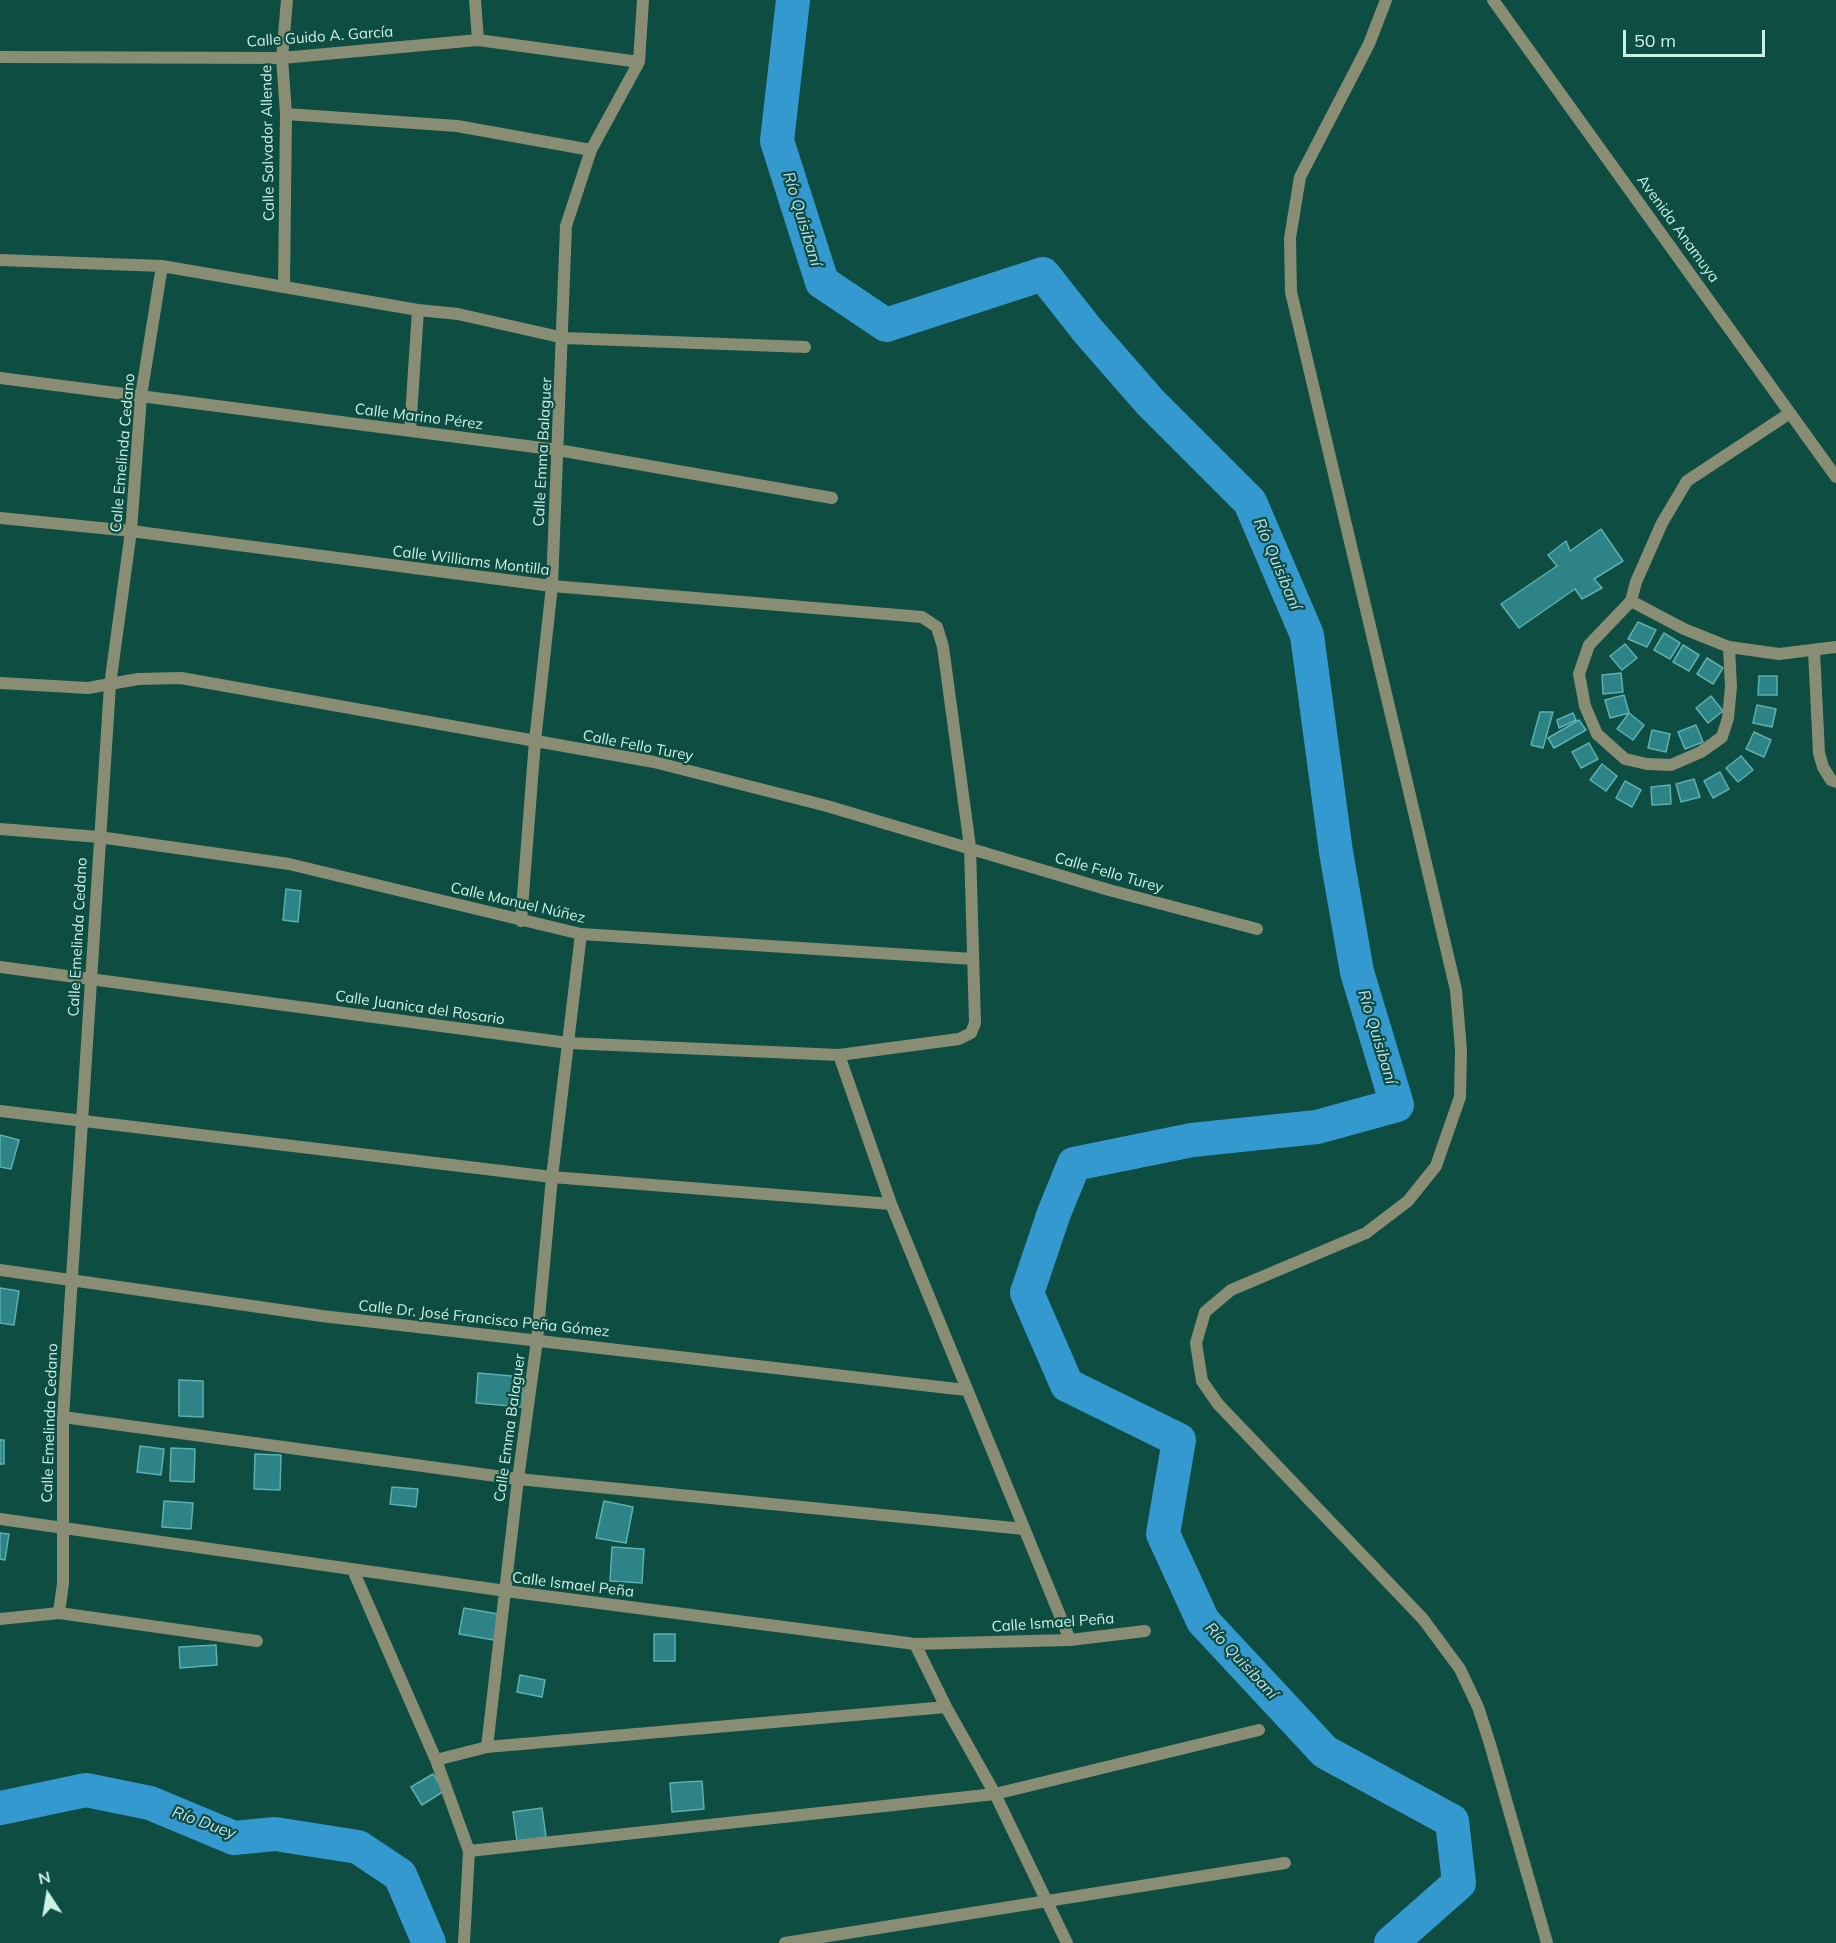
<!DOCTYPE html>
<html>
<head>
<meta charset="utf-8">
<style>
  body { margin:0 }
  #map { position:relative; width:1836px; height:1943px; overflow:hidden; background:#0e4d41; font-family:Mulish,sans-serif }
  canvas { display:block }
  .north { position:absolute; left:18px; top:1865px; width:60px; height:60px; -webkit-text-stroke:4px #0e4d41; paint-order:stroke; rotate:348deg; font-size:16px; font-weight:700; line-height:24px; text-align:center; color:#cbf0e6 }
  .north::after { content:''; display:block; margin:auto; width:21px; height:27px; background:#cbf0e6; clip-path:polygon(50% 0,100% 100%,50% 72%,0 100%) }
  .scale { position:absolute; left:1623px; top:30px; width:142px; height:27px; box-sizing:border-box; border:3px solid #cbf0e6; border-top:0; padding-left:8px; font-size:18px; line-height:21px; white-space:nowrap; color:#cbf0e6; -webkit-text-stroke:4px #0e4d41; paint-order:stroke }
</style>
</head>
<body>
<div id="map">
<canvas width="1836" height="1943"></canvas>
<div class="north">N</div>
<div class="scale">50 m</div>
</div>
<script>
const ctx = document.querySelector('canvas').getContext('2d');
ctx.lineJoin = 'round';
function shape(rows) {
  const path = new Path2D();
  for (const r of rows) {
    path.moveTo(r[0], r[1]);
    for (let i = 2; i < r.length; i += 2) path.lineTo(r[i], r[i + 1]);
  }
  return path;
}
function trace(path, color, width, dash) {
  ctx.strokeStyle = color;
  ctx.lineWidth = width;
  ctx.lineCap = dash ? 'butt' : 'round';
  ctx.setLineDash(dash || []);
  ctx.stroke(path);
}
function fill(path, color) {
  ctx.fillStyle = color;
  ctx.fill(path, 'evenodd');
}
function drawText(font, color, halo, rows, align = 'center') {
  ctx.font = font + ' Mulish,sans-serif';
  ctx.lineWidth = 4.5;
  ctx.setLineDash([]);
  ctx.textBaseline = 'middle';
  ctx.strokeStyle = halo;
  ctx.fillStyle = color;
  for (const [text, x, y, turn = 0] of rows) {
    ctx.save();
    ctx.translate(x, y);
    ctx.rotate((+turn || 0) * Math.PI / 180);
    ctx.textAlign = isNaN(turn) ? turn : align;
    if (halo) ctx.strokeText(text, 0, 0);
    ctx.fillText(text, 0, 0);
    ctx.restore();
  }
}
const river = shape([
  [793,0,777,141,822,282,886,325,1043,274,1088,331,1150,402,1250,502,1307,635,1336,852,1357,972,1397,1105,1317,1127,1192,1140,1074,1164,1054,1213,1027,1293,1067,1385,1179,1440,1163,1534,1203,1621,1325,1752,1452,1821,1459,1883,1391,1943],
  [0,1808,86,1790,150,1803,234,1838,275,1834,358,1847,400,1875,429,1943]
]);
const building = shape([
  [1601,529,1623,561,1594,579,1602,588,1582,599,1575,589,1519,628,1501,604,1557,566,1548,555,1566,541,1570,551,1601,529],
  [1638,622,1656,630,1647,647,1628,639,1638,622],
  [1664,633,1680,643,1670,659,1654,650,1664,633],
  [1625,644,1637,658,1622,670,1610,656,1625,644],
  [1683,645,1699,655,1689,671,1673,662,1683,645],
  [1707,658,1723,668,1713,684,1697,674,1707,658],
  [1621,673,1623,692,1603,694,1602,675,1621,673],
  [1759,676,1777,676,1777,695,1758,695,1759,676],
  [1624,695,1629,713,1610,718,1605,700,1624,695],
  [1711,696,1723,711,1708,723,1696,708,1711,696],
  [1757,705,1776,709,1772,727,1753,723,1757,705],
  [1540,712,1553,712,1543,748,1531,745,1540,712],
  [1573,713,1576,720,1559,728,1557,720,1573,713],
  [1629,713,1644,725,1633,740,1617,729,1629,713],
  [1579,720,1586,730,1554,748,1548,738,1579,720],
  [1696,725,1703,742,1685,749,1678,732,1696,725],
  [1652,730,1670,734,1666,752,1648,748,1652,730],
  [1754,732,1771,740,1764,757,1746,749,1754,732],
  [1589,743,1598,759,1581,768,1572,752,1589,743],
  [1741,756,1753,770,1738,782,1726,768,1741,756],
  [1602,764,1617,776,1606,791,1590,780,1602,764],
  [1720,772,1729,789,1713,798,1704,781,1720,772],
  [1694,779,1700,797,1681,802,1676,784,1694,779],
  [1625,781,1641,790,1632,807,1616,798,1625,781],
  [1670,785,1671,804,1652,805,1651,787,1670,785],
  [286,889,301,891,298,922,283,920,286,889],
  [0,1135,19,1140,11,1169,0,1167,0,1135],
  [0,1288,19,1291,14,1325,0,1323,0,1288],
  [478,1373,524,1377,522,1407,476,1403,478,1373],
  [179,1380,203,1381,203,1417,179,1416,179,1380],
  [0,1440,4,1440,4,1464,0,1464,0,1440],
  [140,1446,164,1449,161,1475,137,1472,140,1446],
  [171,1448,195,1449,194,1482,170,1481,171,1448],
  [255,1454,281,1455,280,1490,254,1489,255,1454],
  [392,1487,418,1489,416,1507,390,1504,392,1487],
  [164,1501,193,1503,191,1529,162,1527,164,1501],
  [604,1501,633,1507,626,1543,596,1538,604,1501],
  [0,1533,9,1534,5,1560,0,1559,0,1533],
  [612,1547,644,1549,642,1583,610,1581,612,1547],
  [464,1608,498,1614,494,1640,459,1634,464,1608],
  [654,1634,675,1634,675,1661,654,1661,654,1634],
  [216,1645,217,1665,180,1668,179,1647,216,1645],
  [520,1675,545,1680,542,1697,517,1692,520,1675],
  [433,1774,444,1791,422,1805,411,1787,433,1774],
  [702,1781,704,1809,672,1812,670,1783,702,1781],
  [542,1808,546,1837,517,1841,513,1812,542,1808]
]);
const minor = shape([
  [475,0,478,40],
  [1386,0,1369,44,1300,177,1290,238,1291,292,1456,990,1461,1050,1460,1097,1436,1166,1408,1201,1366,1233,1231,1290,1205,1312,1196,1343,1202,1381,1218,1404,1423,1619,1460,1669,1478,1707,1490,1744,1547,1943],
  [1493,0,1836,477],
  [0,57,282,58,478,40,639,62],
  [286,114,457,126,591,150],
  [0,260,162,266,418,310,458,314,564,338,805,347],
  [284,285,286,114,282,58,287,0],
  [0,378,558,450,832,498],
  [410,431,418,310],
  [0,518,131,531,552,586,922,617,937,627,943,647,970,847,975,1023,971,1033,959,1039,839,1055,568,1043,0,967],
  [1631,601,1684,629,1729,647,1779,654,1836,647],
  [1729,647,1731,687,1728,718,1722,737,1701,752,1671,765,1647,764,1625,759,1597,734,1585,706,1579,674,1589,645,1631,601,1636,582,1662,523,1687,481,1790,413],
  [1814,651,1819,753,1823,767,1831,780,1836,782],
  [0,683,88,688,138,679,181,678,654,762,827,806,1109,890,1257,929],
  [0,829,99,837,289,864,581,934,973,959],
  [521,921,535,741,552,586,566,226,591,150,639,62,643,0],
  [839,1055,891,1204,1070,1640],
  [0,1111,552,1177,891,1204],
  [0,1270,322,1316,966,1390],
  [63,1417,518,1479,1024,1529],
  [0,1519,506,1591,915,1644,1070,1640,1145,1631],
  [353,1570,436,1760,469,1851,464,1943],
  [59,1613,63,1583,63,1417,110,685,131,531,141,396,162,266],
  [0,1619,59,1613,257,1641],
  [915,1644,946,1707,995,1794,1067,1943],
  [487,1747,518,1479,537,1340,552,1177,581,934],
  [436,1760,487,1747,946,1707],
  [469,1851,995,1794,1259,1730],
  [785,1943,1285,1863]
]);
const streetNames = [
  ["Calle Guido A. García",320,37,-4],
  ["Calle Salvador Allende",268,143,-91],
  ["Avenida Anamuya",1678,229,54],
  ["Calle Marino Pérez",419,417,7],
  ["Calle Emma Balaguer",543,452,-87],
  ["Calle Emelinda Cedano",123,453,-85],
  ["Calle Williams Montilla",471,561,7],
  ["Calle Fello Turey",638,746,11],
  ["Calle Fello Turey",1109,873,16],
  ["Calle Manuel Núñez",518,903,13],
  ["Calle Emelinda Cedano",78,937,-87],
  ["Calle Juanica del Rosario",420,1008,8],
  ["Calle Dr. José Francisco Peña Gómez",484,1319,6],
  ["Calle Emelinda Cedano",50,1423,-88],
  ["Calle Emma Balaguer",510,1428,-82],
  ["Calle Ismael Peña",573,1585,7],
  ["Calle Ismael Peña",1053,1623,-4]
];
const waterNames = [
  ["Río Quisibaní",802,219,73],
  ["Río Quisibaní",1277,564,67],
  ["Río Quisibaní",1377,1037,73],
  ["Río Quisibaní",1241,1661,47],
  ["Río Duey",204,1823,20]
];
trace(river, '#3399cf', 34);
fill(building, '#2d8385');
trace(building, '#5db0b1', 1.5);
trace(minor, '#888d74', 12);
drawText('15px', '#cbf0e6', '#0e4d41', streetNames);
drawText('italic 16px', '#c4def0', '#0e4d41', waterNames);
</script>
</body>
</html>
